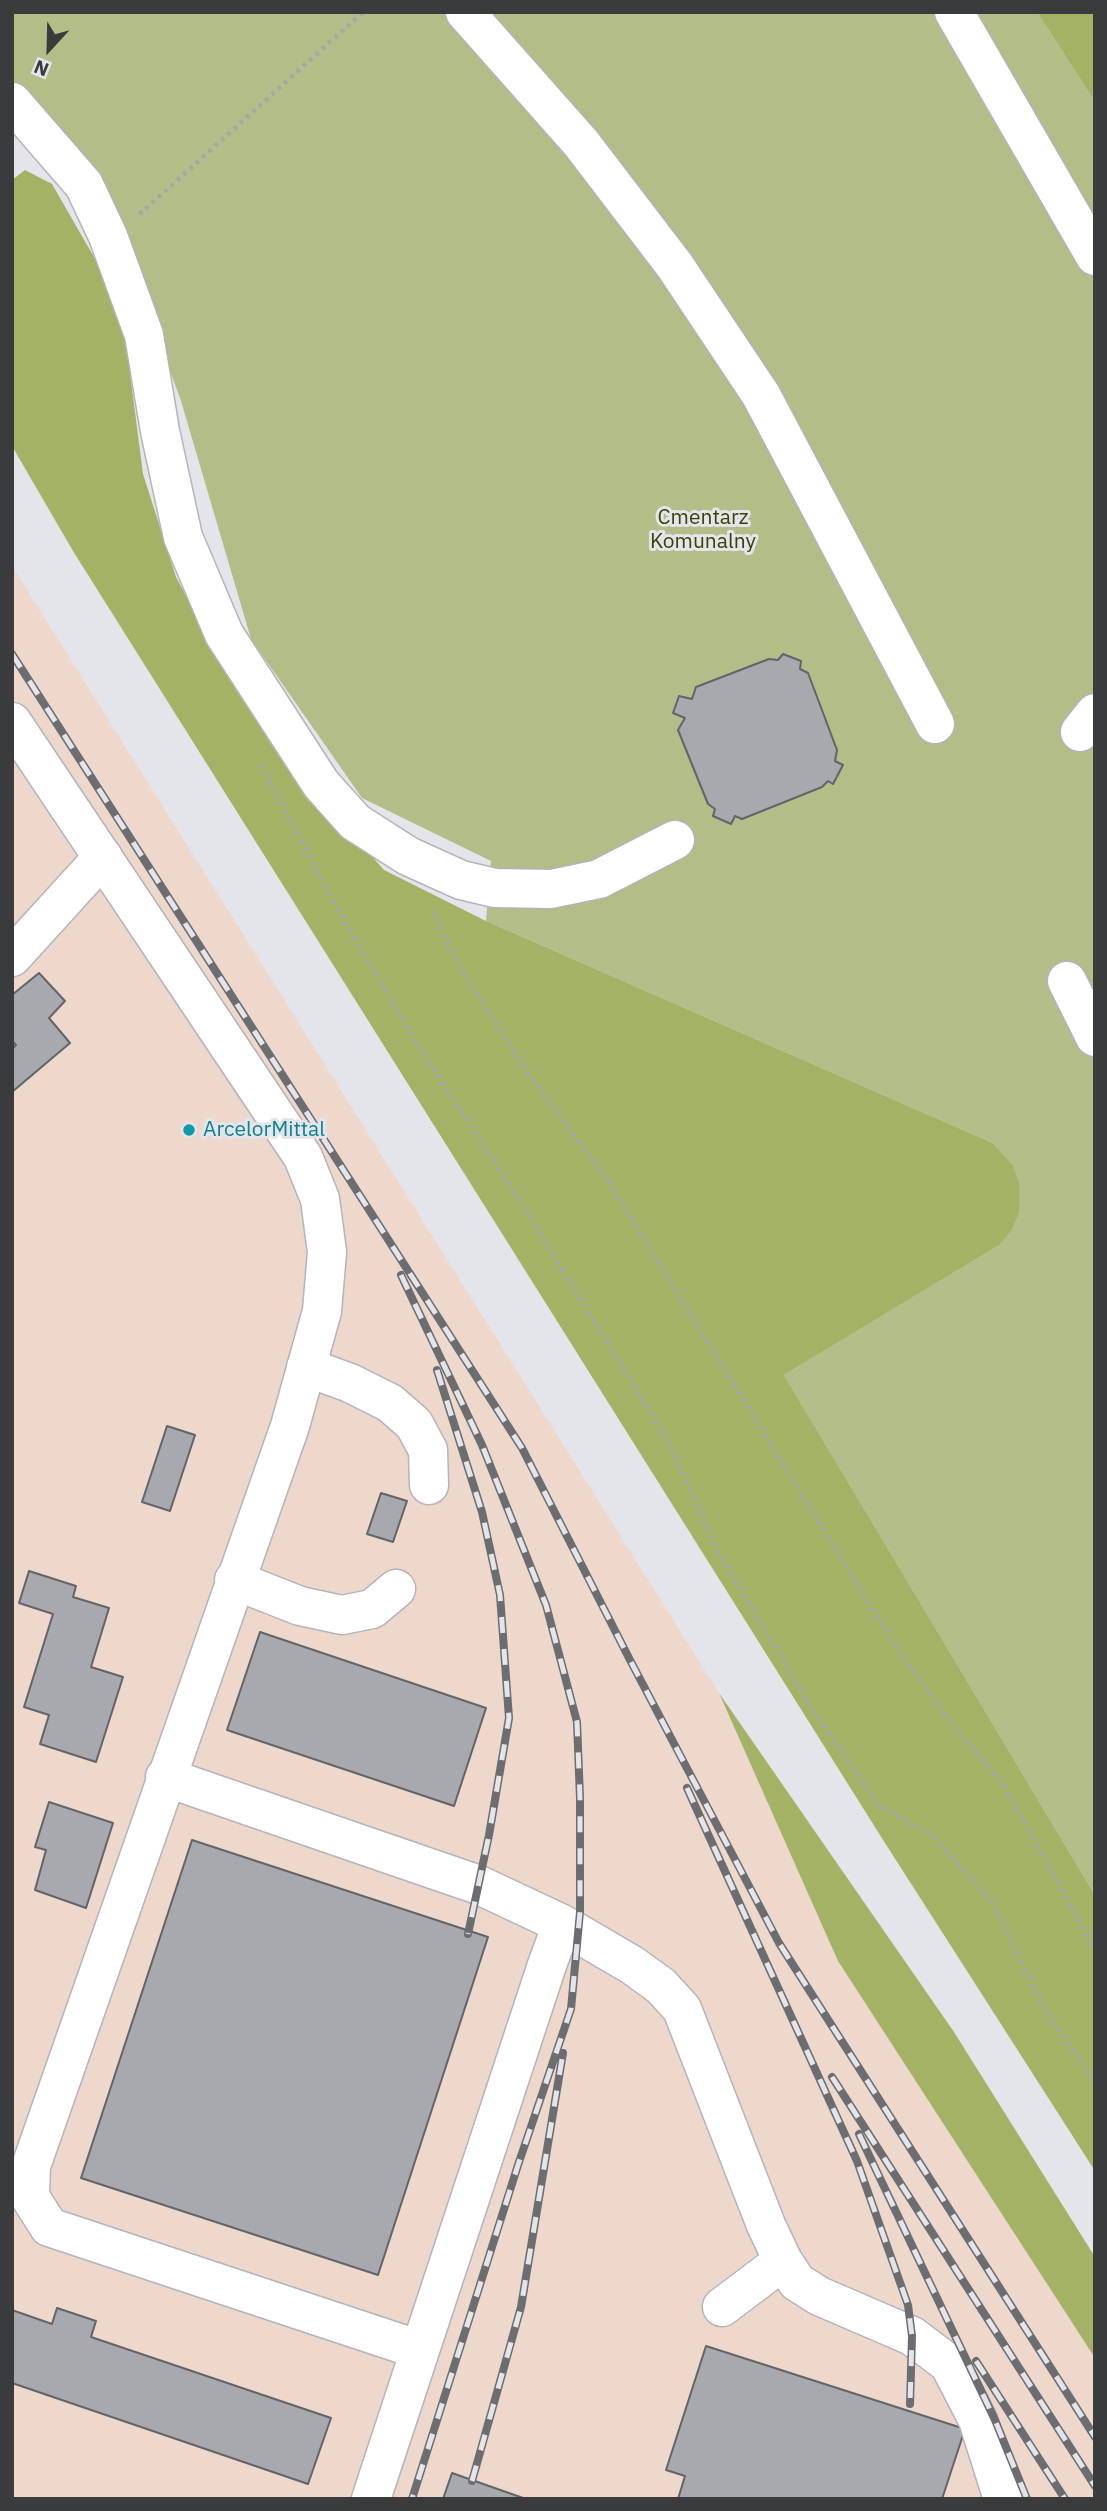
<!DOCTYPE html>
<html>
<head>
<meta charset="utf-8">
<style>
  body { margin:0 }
  #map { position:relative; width:1107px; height:2511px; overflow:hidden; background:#e4e5eb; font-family:"IBM Plex Sans",sans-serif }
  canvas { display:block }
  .frame { position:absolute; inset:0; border:14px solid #3a3b3d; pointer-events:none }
  .north { position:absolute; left:14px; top:14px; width:70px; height:70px; -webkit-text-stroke:5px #e4e5eb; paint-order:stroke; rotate:202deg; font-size:19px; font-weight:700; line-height:28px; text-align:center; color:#3a3b3d }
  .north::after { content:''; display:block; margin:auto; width:24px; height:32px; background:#3a3b3d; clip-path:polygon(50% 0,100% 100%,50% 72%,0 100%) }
</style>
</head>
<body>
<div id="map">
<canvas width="1107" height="2511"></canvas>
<div class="frame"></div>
<div class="north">N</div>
</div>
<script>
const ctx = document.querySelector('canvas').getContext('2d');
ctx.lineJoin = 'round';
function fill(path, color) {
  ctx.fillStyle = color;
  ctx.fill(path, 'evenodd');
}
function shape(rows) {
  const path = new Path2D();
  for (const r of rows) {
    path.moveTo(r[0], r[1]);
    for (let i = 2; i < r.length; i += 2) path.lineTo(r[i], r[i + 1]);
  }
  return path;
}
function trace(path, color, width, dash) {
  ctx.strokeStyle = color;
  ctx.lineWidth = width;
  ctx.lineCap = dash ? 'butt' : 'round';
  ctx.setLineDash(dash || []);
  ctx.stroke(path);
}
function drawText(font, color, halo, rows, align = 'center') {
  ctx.font = font + ' "IBM Plex Sans",sans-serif';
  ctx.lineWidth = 6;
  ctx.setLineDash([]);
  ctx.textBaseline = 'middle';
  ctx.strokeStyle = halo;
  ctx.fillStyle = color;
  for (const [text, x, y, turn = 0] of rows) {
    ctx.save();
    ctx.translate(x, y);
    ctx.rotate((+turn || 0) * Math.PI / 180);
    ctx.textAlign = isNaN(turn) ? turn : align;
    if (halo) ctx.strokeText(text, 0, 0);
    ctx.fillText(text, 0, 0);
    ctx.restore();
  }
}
const industrial = shape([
  [12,566,719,1693,838,1961,1095,2358,1095,2499,12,2499]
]);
const green = shape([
  [12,12,1037,12,1095,102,1095,1895,784,1375,998,1246,1012,1164,993,1143,486,921,491,861,362,798,251,639,181,401,103,186,12,83]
]);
const forest = shape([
  [1037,12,1095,12,1095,102],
  [25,170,52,184,106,278,126,342,143,474,176,577,219,658,298,772,384,870,486,921,993,1143,1012,1164,1019,1183,1019,1212,1011,1231,998,1246,784,1375,1095,1895,1095,2171,885,1843,73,551,12,446,12,180],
  [719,1693,954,2032,1095,2257,1095,2358,838,1961]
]);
const building = shape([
  [783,654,801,661,800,669,808,673,837,750,835,761,843,765,833,784,828,781,822,787,742,819,735,816,731,824,713,816,715,809,708,804,678,730,685,718,673,713,679,696,692,699,696,687,769,659,778,660,783,654],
  [39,973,65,1001,49,1018,70,1043,12,1092,12,1049,16,1045,12,1041,12,995,39,973],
  [167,1426,195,1435,170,1511,142,1502,167,1426],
  [381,1493,407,1501,393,1542,367,1534,381,1493],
  [29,1571,76,1586,73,1597,109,1608,91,1667,123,1677,96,1762,40,1744,49,1715,24,1707,53,1614,19,1603,29,1571],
  [260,1632,486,1708,454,1806,227,1730,260,1632],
  [49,1802,113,1823,86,1908,35,1890,46,1850,35,1847,49,1802],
  [192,1840,488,1937,378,2275,81,2178,192,1840],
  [57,2308,96,2321,91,2337,331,2418,308,2484,12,2383,12,2310,52,2324,57,2308],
  [706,2346,965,2429,942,2499,678,2499,685,2476,666,2470,706,2346],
  [452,2473,526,2499,443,2499,452,2473]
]);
const path = shape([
  [140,211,141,213,363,12],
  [261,765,328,892,420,1049,520,1201,668,1441,718,1552,813,1710,879,1806,932,1835,992,1902,1045,2010,1095,2081],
  [433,911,457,964,531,1077,609,1182,899,1652,954,1727,1002,1782,1095,1950]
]);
const minor = shape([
  [465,12,581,143,675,266,761,395,935,724],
  [954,12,1095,256],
  [12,102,84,185,108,236,144,335,160,431,183,537,224,634,321,784,355,822,408,856,461,880,495,888,551,889,599,879,675,840],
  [12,722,303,1157,320,1199,327,1252,322,1311,290,1426,31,2166,30,2197,49,2227,420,2350],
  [1080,732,1095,713],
  [12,957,103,857],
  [1067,981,1095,1037],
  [306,1367,350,1383,390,1403,414,1424,428,1450,429,1485],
  [234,1580,300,1606,342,1615,372,1609,396,1589],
  [165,1777,479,1885,562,1924,632,1965,661,1986,682,2009,766,2225,783,2261,797,2282,819,2296,912,2336,949,2364,978,2420,1003,2499],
  [722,2307,783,2261],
  [371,2499,547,1965,562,1924]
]);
const rail = shape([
  [12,654,522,1448,630,1660,779,1943,1095,2437],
  [401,1275,482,1445,546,1605,577,1722,580,1798,580,1912,571,2009,518,2165,412,2499],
  [437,1370,482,1512,500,1595,509,1718,489,1835,468,1934],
  [687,1788,857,2161,908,2305,912,2336,910,2404],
  [832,2077,1095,2486],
  [859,2134,995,2420,1027,2499],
  [976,2361,1065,2499],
  [472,2481,521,2307,563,2053]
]);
const markers = [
  [189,1130,7,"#0f9aa8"]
];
const parkNames = [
  ["Cmentarz",703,518],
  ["Komunalny",703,542]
];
const cultureNames = [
  ["ArcelorMittal",203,1130]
];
fill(industrial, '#eed7cb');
fill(green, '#b2bd87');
fill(forest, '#a4b265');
fill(building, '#a8a9ae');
trace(building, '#636469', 2);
trace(minor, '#b4b4ba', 41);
trace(path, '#a5a6aa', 4.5, [3.5, 5]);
trace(minor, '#fff', 38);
trace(rail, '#6c6d70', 8);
trace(rail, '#e4e5eb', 5, [16]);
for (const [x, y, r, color] of markers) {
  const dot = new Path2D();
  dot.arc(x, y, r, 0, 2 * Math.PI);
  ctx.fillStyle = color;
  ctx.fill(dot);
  trace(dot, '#e4e5eb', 2.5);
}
drawText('21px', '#394103', '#e4e5eb', parkNames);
drawText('21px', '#0d838f', '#e4e5eb', cultureNames, 'left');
</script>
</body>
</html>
